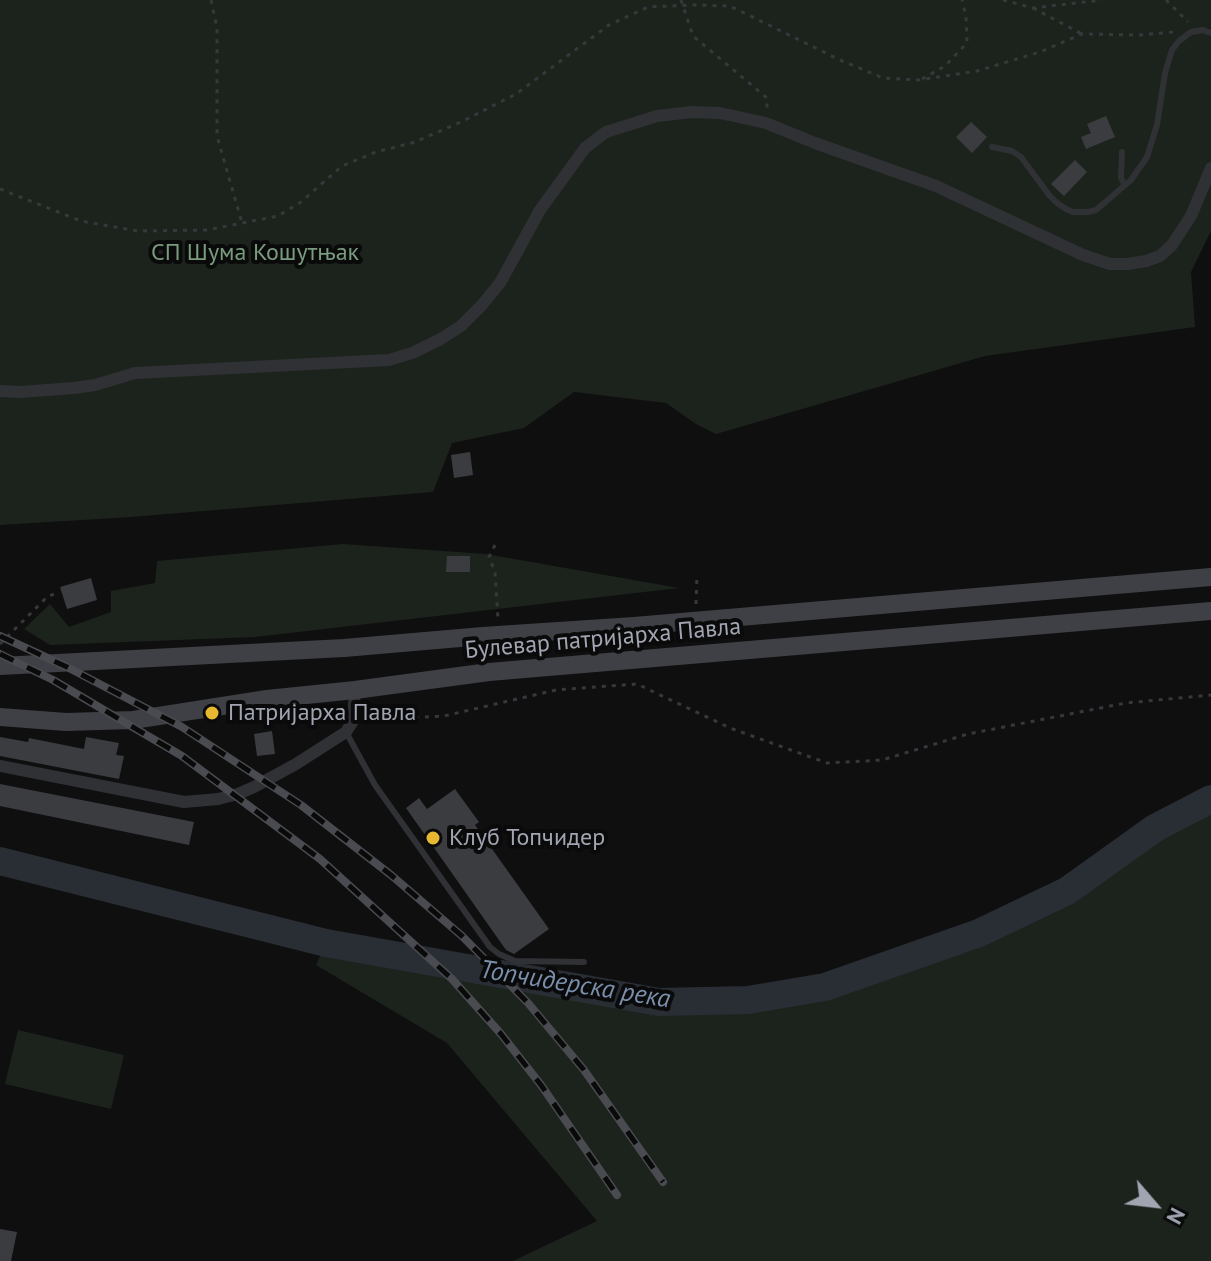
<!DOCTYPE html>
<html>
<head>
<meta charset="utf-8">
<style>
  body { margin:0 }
  #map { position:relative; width:1211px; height:1261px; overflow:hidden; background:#0f0f10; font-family:"PT Sans",sans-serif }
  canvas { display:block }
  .north { position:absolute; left:1115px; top:1165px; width:80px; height:80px; -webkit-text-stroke:6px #0a0a0b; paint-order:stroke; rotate:118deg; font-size:22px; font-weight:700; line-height:32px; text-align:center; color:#a1a5b1 }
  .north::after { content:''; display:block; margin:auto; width:28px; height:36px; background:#a1a5b1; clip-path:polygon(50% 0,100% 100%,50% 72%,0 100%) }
</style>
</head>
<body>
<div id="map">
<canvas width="1211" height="1261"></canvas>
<div class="north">N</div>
</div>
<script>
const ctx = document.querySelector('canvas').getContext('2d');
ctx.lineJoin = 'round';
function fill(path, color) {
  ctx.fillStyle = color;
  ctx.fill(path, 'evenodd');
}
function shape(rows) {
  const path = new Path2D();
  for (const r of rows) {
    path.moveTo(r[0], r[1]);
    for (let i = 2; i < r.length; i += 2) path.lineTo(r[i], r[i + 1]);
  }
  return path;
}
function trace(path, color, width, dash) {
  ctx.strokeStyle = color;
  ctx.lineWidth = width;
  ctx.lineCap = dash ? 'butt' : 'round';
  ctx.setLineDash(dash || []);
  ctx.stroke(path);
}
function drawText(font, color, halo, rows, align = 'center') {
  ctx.font = font + ' "PT Sans",sans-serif';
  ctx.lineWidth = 8;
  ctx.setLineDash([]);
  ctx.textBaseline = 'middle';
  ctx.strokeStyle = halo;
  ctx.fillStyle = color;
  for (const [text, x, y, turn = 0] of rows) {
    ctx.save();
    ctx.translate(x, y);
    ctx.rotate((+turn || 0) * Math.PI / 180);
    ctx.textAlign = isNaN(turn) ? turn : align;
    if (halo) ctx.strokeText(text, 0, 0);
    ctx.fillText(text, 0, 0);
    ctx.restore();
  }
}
const green = shape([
  [0,0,1211,0,1211,231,1191,272,1195,327,985,356,716,434,696,424,666,403,574,392,524,428,452,443,433,492,131,517,0,525],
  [343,544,486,554,679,588,255,637,50,645,24,629,50,604,69,627,111,612,111,591,155,583,157,561],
  [1211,799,1211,1261,513,1261,597,1221,447,1043,316,965,326,943,659,1002,748,1000,825,987,979,933,1067,891,1155,828],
  [18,1030,124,1055,111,1109,5,1084]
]);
const river = shape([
  [0,861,326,943,659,1002,748,1000,825,987,979,933,1067,891,1155,828,1211,799]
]);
const building = shape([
  [1106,116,1115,137,1086,149,1081,137,1091,133,1087,124],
  [971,122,987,137,972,153,956,137],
  [1075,160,1087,172,1064,196,1051,184],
  [470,452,473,475,454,478,451,455],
  [447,556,470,556,470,572,446,572],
  [91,578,97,600,67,609,60,587],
  [272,731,275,754,257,756,254,734],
  [0,737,28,742,29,738,84,749,86,737,119,743,116,755,124,756,119,779,0,756],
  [0,784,194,822,189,845,0,806],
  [455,789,479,822,475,825,549,929,514,954,506,950,406,808,419,798,427,809],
  [0,1229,17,1232,11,1261,0,1261]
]);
const path = shape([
  [211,0,217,28,217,136,242,223],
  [681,0,693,36,767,98,767,111],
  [1003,0,1033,8,1102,0],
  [1166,0,1188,22],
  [1033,8,1082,34],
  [922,79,945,66,967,43,966,16,962,0],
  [0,189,81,221,138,231,207,230,278,216,301,202,342,166,376,152,415,142,463,121,516,94,609,25,648,7,693,5,730,6,840,60,883,78,919,80,977,71,1040,52,1082,34,1140,35,1173,32],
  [495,545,489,557,495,572,498,619],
  [696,604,697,575],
  [0,644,47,597,54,594],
  [365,720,444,716,556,690,637,684,730,728,827,763,882,760,968,734,1126,703,1211,695]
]);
const service = shape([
  [992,147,1012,151,1021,157,1049,195,1057,203,1066,209,1073,212,1088,212,1096,210,1131,180,1147,157,1157,125,1165,73,1172,50,1179,41,1191,32,1203,30,1211,33],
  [1122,152,1121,178,1125,185],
  [346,732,375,785,490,947,499,954,515,961,584,962]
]);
const minor = shape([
  [0,391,20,392,74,388,95,385,135,373,389,360,412,353,439,340,461,326,481,306,500,283,540,210,585,148,606,132,657,116,692,112,720,113,766,123,815,143,936,186,1083,255,1110,264,1128,264,1146,261,1160,256,1172,245,1191,216,1211,168],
  [0,766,184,802,218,799,238,794,254,787,296,764,346,732,353,721,355,690]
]);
const secondary = shape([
  [0,666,344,648,483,636,634,626,1211,577],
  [0,717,66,722,133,720,267,699,355,690,489,672,1211,611]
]);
const rail = shape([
  [0,636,67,667,182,727,301,805,391,875,462,936,528,1003,584,1070,663,1182],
  [0,654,53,680,182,756,320,859,452,979,501,1034,541,1085,617,1195]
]);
const markers = [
  [212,713,8,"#e6b831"],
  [433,838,8,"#e6b831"]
];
const parkNames = [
  ["СП Шума Кошутњак",255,253]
];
const streetNames = [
  ["Булевар патријарха Павла",603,639,-5]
];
const poiNames = [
  ["Патријарха Павла",228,713],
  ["Клуб Топчидер",449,838]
];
const waterNames = [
  ["Топчидерска река",575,985,9]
];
fill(green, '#1c231d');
trace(river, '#292e35', 28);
fill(building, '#3b3c40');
trace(path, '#37383c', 3, [4, 6]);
trace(service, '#303135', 6);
trace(minor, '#303135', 12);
trace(secondary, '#3f4045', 18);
trace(rail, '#4a4b50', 8);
trace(rail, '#0a0a0b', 5, [15]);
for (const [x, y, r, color] of markers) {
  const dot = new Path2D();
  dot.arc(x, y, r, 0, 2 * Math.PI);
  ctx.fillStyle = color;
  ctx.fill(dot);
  trace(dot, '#0a0a0b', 3);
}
drawText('24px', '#799b7e', '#0a0a0b', parkNames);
drawText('24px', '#a1a5b1', '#0a0a0b', streetNames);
drawText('24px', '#a1a5b1', '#0a0a0b', poiNames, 'left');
drawText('italic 26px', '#798fab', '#0a0a0b', waterNames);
</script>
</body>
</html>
